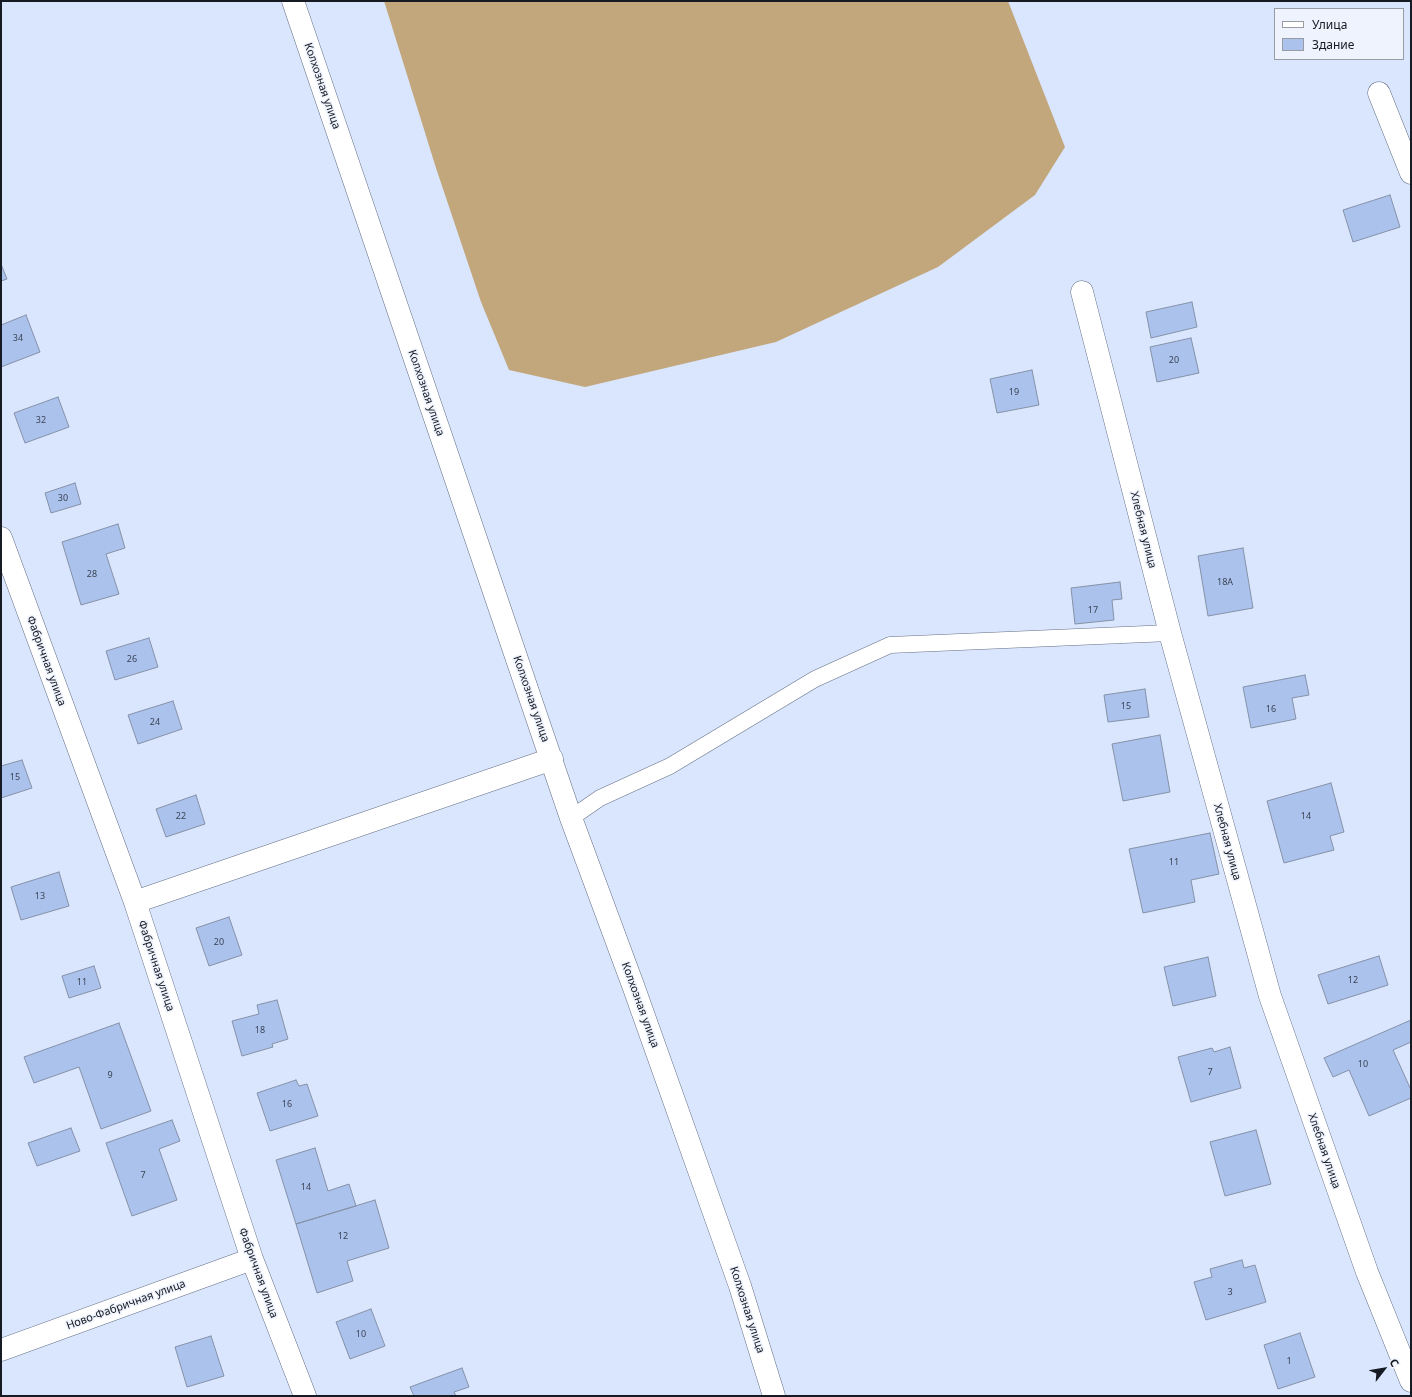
<!DOCTYPE html>
<html>
<head>
<meta charset="utf-8">
<style>
  body { margin:0 }
  #map { position:relative; width:1412px; height:1397px; overflow:hidden; background:#dae6fe; font-family:"Noto Sans",sans-serif }
  canvas { display:block }
  .frame { position:absolute; inset:0; border:2px solid #161a22; pointer-events:none }
  .legend { position:absolute; left:1274px; top:8px; width:130px; height:52px; box-sizing:border-box; background:#eef3fd; border:1px solid #989ca5; margin:0; padding:5px 7px; list-style:none; font-size:12px; color:#161a22 }
  .legend li { display:flex; align-items:center; gap:8px; height:20px }
  .legend b { width:20px; border:1px solid #989ca5 }
  .north { position:absolute; left:1364px; top:1349px; width:40px; height:40px; -webkit-text-stroke:3px #eef3fd; paint-order:stroke; rotate:59deg; font-size:11px; font-weight:700; line-height:16px; text-align:center; color:#161a22 }
  .north::after { content:''; display:block; margin:auto; width:14px; height:18px; background:#161a22; clip-path:polygon(50% 0,100% 100%,50% 72%,0 100%) }
</style>
</head>
<body>
<div id="map">
<canvas width="1412" height="1397"></canvas>
<div class="frame"></div>
<ul class="legend">
<li><b style="height:5px;background:#fff"></b>Улица</li>
<li><b style="height:11px;background:#abc2ed"></b>Здание</li>
</ul>
<div class="north">С</div>
</div>
<script>
const ctx = document.querySelector('canvas').getContext('2d');
ctx.lineJoin = 'round';
function fill(path, color) {
  ctx.fillStyle = color;
  ctx.fill(path, 'evenodd');
}
function shape(rows) {
  const path = new Path2D();
  for (const r of rows) {
    path.moveTo(r[0], r[1]);
    for (let i = 2; i < r.length; i += 2) path.lineTo(r[i], r[i + 1]);
  }
  return path;
}
function trace(path, color, width, dash) {
  ctx.strokeStyle = color;
  ctx.lineWidth = width;
  ctx.lineCap = dash ? 'butt' : 'round';
  ctx.setLineDash(dash || []);
  ctx.stroke(path);
}
function drawText(font, color, halo, rows, align = 'center') {
  ctx.font = font + ' "Noto Sans",sans-serif';
  ctx.lineWidth = 3;
  ctx.setLineDash([]);
  ctx.textBaseline = 'middle';
  ctx.strokeStyle = halo;
  ctx.fillStyle = color;
  for (const [text, x, y, turn = 0] of rows) {
    ctx.save();
    ctx.translate(x, y);
    ctx.rotate((+turn || 0) * Math.PI / 180);
    ctx.textAlign = isNaN(turn) ? turn : align;
    if (halo) ctx.strokeText(text, 0, 0);
    ctx.fillText(text, 0, 0);
    ctx.restore();
  }
}
const forest = shape([
  [384,1,1008,1,1065,147,1035,195,938,267,776,342,585,387,509,370,481,302,436,168]
]);
const building = shape([
  [1390,195,1400,227,1353,242,1343,210,1390,195],
  [1,264,7,279,1,281,1,264],
  [1192,302,1197,327,1151,338,1146,312,1192,302],
  [26,315,40,352,1,367,1,325,26,315],
  [1191,338,1199,373,1157,382,1150,347,1191,338],
  [1032,370,1039,405,997,413,990,379,1032,370],
  [58,397,69,427,25,443,14,413,58,397],
  [75,483,81,504,51,513,45,493,75,483],
  [118,524,125,548,106,554,119,594,81,605,62,542,118,524],
  [1243,548,1253,608,1208,616,1198,556,1243,548],
  [1120,582,1122,599,1112,600,1114,620,1075,624,1071,588,1120,582],
  [149,638,158,667,115,680,106,651,149,638],
  [1305,675,1309,695,1292,698,1296,719,1251,728,1243,687,1305,675],
  [1145,689,1149,717,1108,722,1104,695,1145,689],
  [173,701,182,729,138,744,128,715,173,701],
  [1160,735,1170,792,1123,801,1112,744,1160,735],
  [22,760,32,788,1,798,1,766,22,760],
  [1331,783,1344,832,1330,836,1334,850,1284,863,1267,801,1331,783],
  [196,795,205,824,166,837,156,809,196,795],
  [1210,833,1219,874,1191,880,1195,902,1143,913,1129,849,1210,833],
  [59,872,69,906,21,920,11,887,59,872],
  [229,917,242,955,209,966,196,928,229,917],
  [1379,956,1388,985,1328,1004,1318,975,1379,956],
  [1208,957,1216,996,1173,1006,1164,967,1208,957],
  [94,966,101,988,69,998,62,976,94,966],
  [277,1000,288,1039,272,1044,273,1047,242,1056,232,1021,259,1014,257,1005,277,1000],
  [1411,1020,1411,1042,1393,1050,1411,1090,1411,1098,1369,1116,1349,1070,1333,1077,1324,1058,1411,1020],
  [119,1023,151,1111,101,1129,79,1067,34,1083,24,1057,119,1023],
  [1230,1047,1241,1088,1191,1102,1178,1057,1212,1048,1214,1052,1230,1047],
  [296,1080,299,1086,307,1084,318,1116,270,1131,257,1093,296,1080],
  [172,1120,180,1141,159,1149,177,1200,132,1216,106,1143,172,1120],
  [71,1128,80,1151,37,1166,28,1143,71,1128],
  [1256,1130,1271,1184,1225,1196,1210,1142,1256,1130],
  [315,1148,328,1191,349,1184,356,1206,296,1224,276,1160,315,1148],
  [375,1200,389,1248,347,1261,353,1281,317,1293,296,1224,375,1200],
  [1242,1260,1244,1268,1255,1265,1266,1302,1206,1320,1194,1282,1212,1277,1210,1269,1242,1260],
  [371,1309,385,1346,350,1359,336,1322,371,1309],
  [1300,1333,1315,1377,1278,1389,1264,1345,1300,1333],
  [211,1336,224,1376,187,1387,175,1347,211,1336],
  [462,1368,469,1387,454,1392,456,1396,414,1396,410,1387,462,1368]
]);
const lane = shape([
  [571,818,600,798,670,766,815,679,890,645,1170,633]
]);
const street = shape([
  [1379,93,1411,173],
  [1082,292,1170,633,1270,996,1367,1272,1411,1381],
  [1,538,135,902,252,1259,305,1396],
  [135,902,552,759],
  [1,1350,252,1259]
]);
const secondary = shape([
  [293,1,571,818,634,988,740,1286,774,1396]
]);
const numberNames = [
  ["34",18,338],
  ["20",1174,360],
  ["19",1014,392],
  ["32",41,420],
  ["30",63,498],
  ["28",92,574],
  ["18А",1225,582],
  ["17",1093,610],
  ["26",132,659],
  ["15",1126,706],
  ["16",1271,709],
  ["24",155,722],
  ["15",15,777],
  ["22",181,816],
  ["14",1306,816],
  ["11",1174,862],
  ["13",40,896],
  ["20",219,942],
  ["12",1353,980],
  ["11",82,982],
  ["18",260,1030],
  ["10",1363,1064],
  ["7",1210,1072],
  ["9",110,1075],
  ["16",287,1104],
  ["7",143,1175],
  ["14",306,1187],
  ["12",343,1236],
  ["3",1230,1292],
  ["10",361,1334],
  ["1",1289,1361]
];
const streetNames = [
  ["Колхозная улица",322,86,71],
  ["Колхозная улица",426,393,71],
  ["Хлебная улица",1143,530,76],
  ["Фабричная улица",46,661,70],
  ["Колхозная улица",531,699,71],
  ["Хлебная улица",1227,842,75],
  ["Фабричная улица",156,966,72],
  ["Колхозная улица",640,1005,70],
  ["Хлебная улица",1324,1151,71],
  ["Фабричная улица",258,1273,70],
  ["Ново-Фабричная улица",126,1305,-20],
  ["Колхозная улица",747,1310,72]
];
fill(forest, '#c2a77c');
fill(building, '#abc2ed');
trace(building, '#8591a7', 1);
trace(lane, '#657085', 17);
trace(street, '#657085', 23);
trace(secondary, '#657085', 23);
trace(lane, '#fff', 16);
trace(street, '#fff', 22);
trace(secondary, '#fff', 22);
drawText('9px', '#3b4455', null, numberNames);
drawText('11px', '#161a22', '#eef3fd', streetNames);
</script>
</body>
</html>
